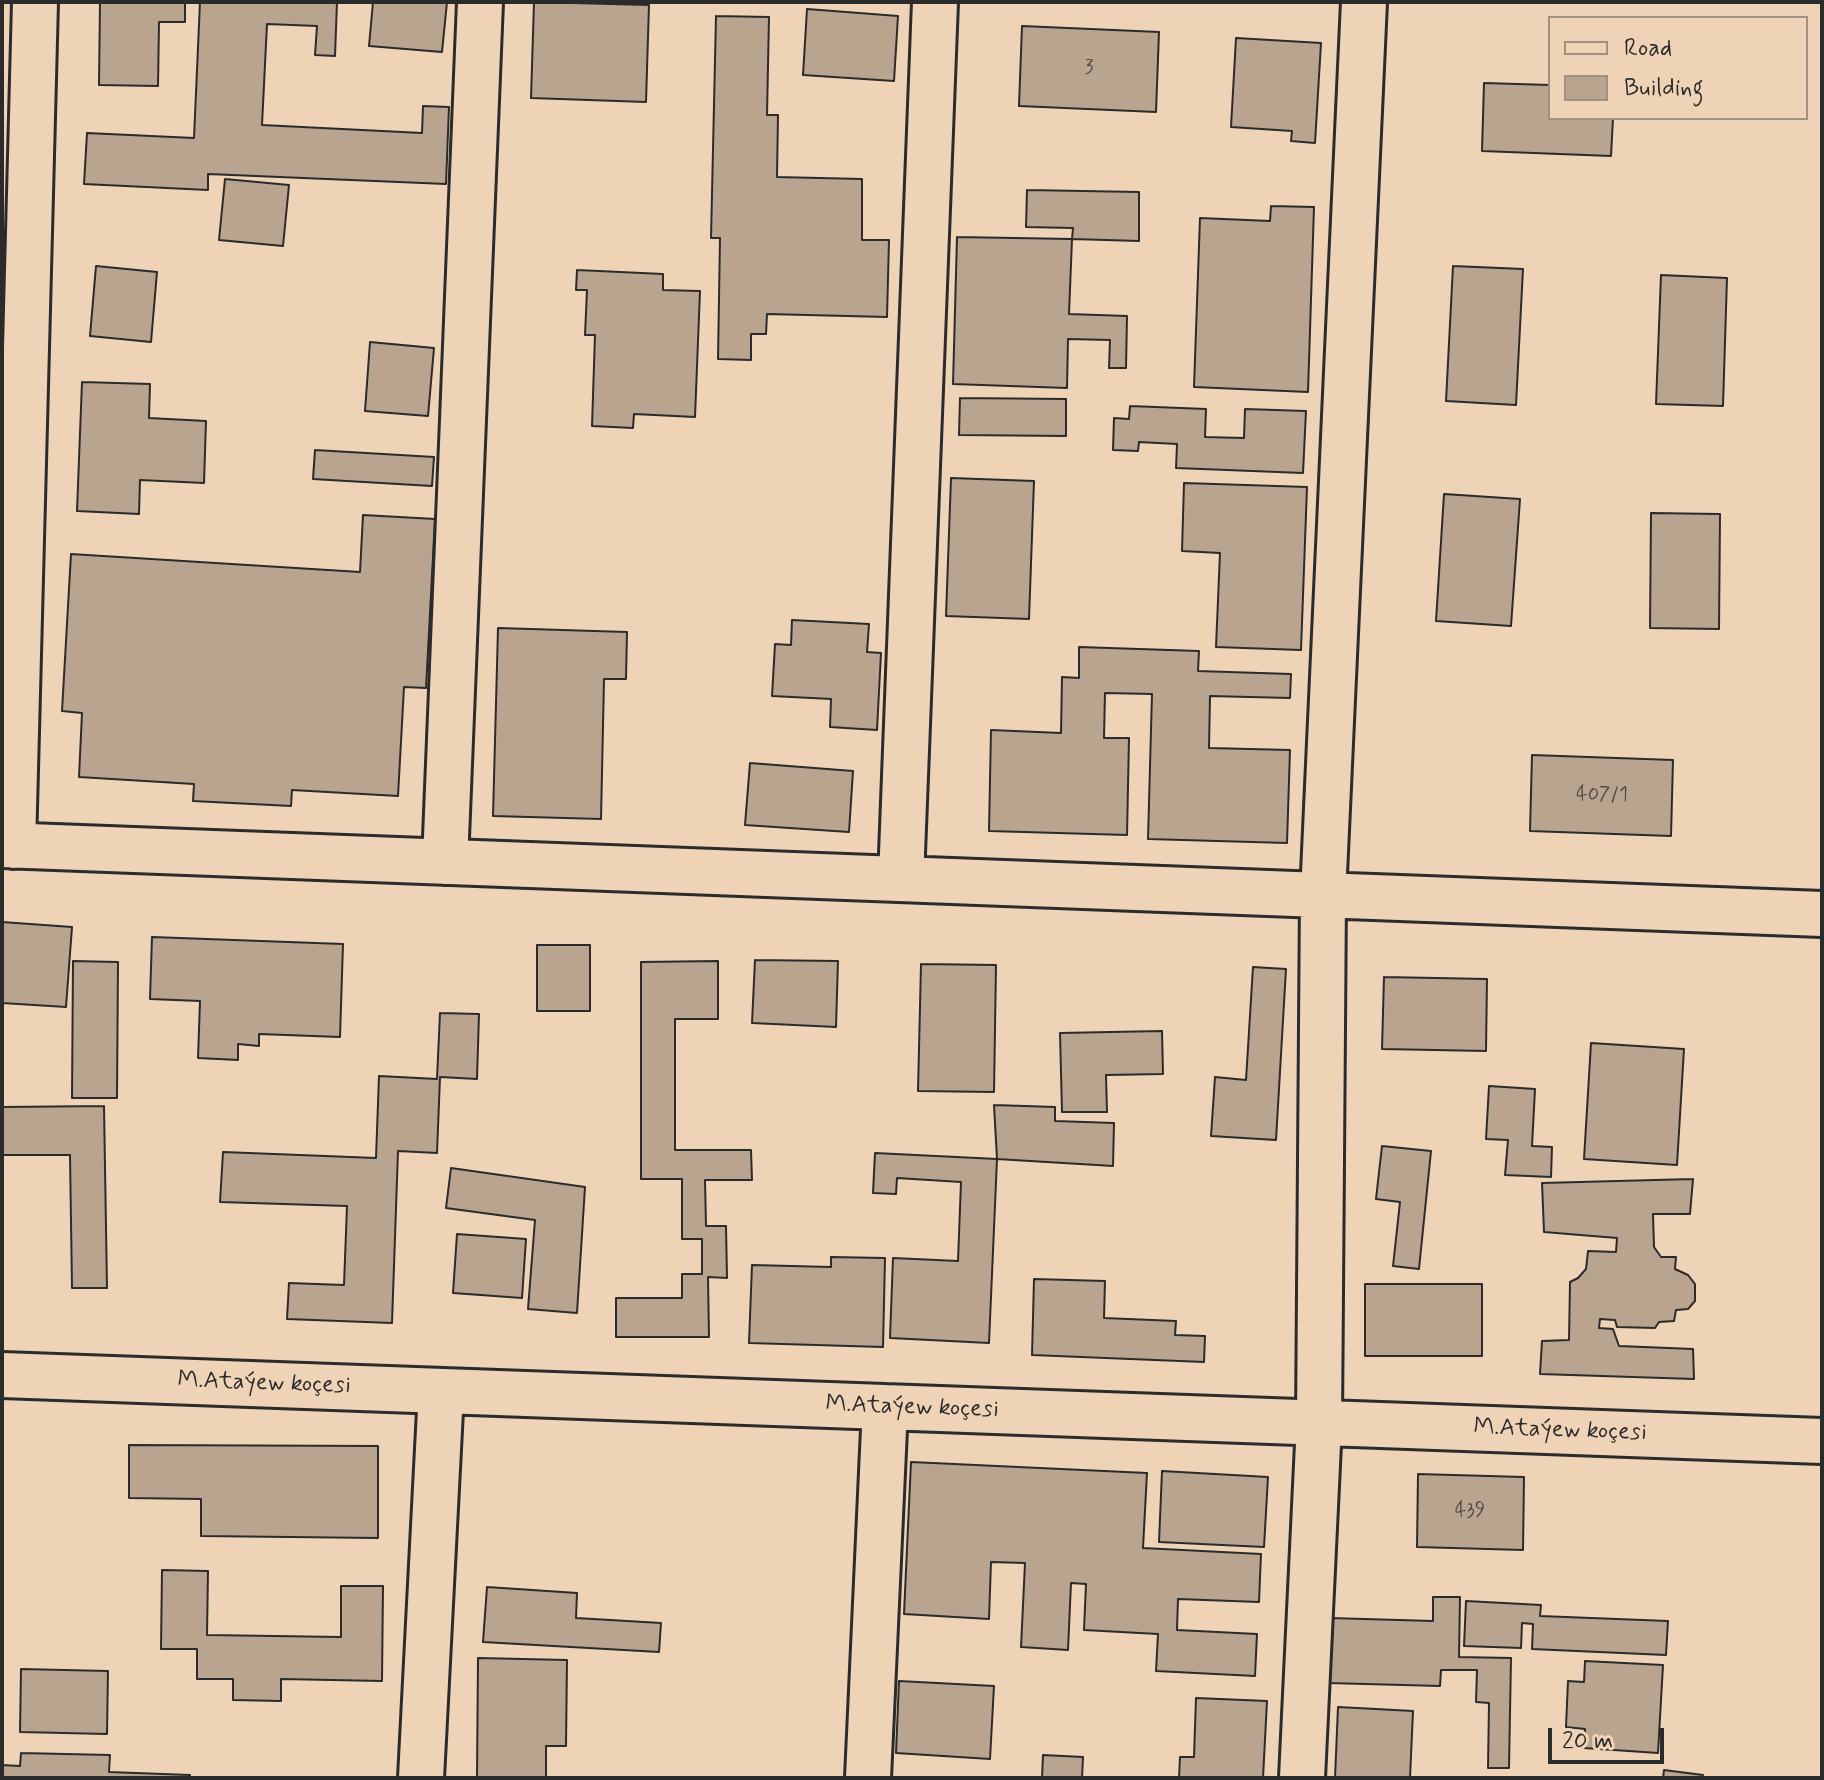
<!DOCTYPE html>
<html>
<head>
<meta charset="utf-8">
<style>
  body { margin:0 }
  #map { position:relative; width:1824px; height:1780px; overflow:hidden; background:#efd3b6; font-family:Mynerve,sans-serif }
  canvas { display:block }
  .frame { position:absolute; inset:0; border:4px solid #2b2b2b; pointer-events:none }
  .legend { position:absolute; left:1548px; top:16px; width:260px; height:104px; box-sizing:border-box; background:#efd3b6; border:2px solid #a1907e; margin:0; padding:10px 14px; list-style:none; font-size:24px; color:#2b2b2b }
  .legend li { display:flex; align-items:center; gap:16px; height:40px }
  .legend b { width:40px; border:2px solid #a1907e }
  .scale { position:absolute; left:1548px; top:1728px; width:116px; height:36px; box-sizing:border-box; border:4px solid #2b2b2b; border-top:0; padding-left:10px; font-size:24px; line-height:28px; white-space:nowrap; color:#2b2b2b; -webkit-text-stroke:6px #efd3b6; paint-order:stroke }
</style>
</head>
<body>
<div id="map">
<canvas width="1824" height="1780"></canvas>
<div class="frame"></div>
<ul class="legend">
<li><b style="height:10px;background:#efd3b6"></b>Road</li>
<li><b style="height:22px;background:#b9a48f"></b>Building</li>
</ul>
<div class="scale">20 m</div>
</div>
<script>
const ctx = document.querySelector('canvas').getContext('2d');
ctx.lineJoin = 'round';
function fill(path, color) {
  ctx.fillStyle = color;
  ctx.fill(path, 'evenodd');
}
function shape(rows) {
  const path = new Path2D();
  for (const r of rows) {
    path.moveTo(r[0], r[1]);
    for (let i = 2; i < r.length; i += 2) path.lineTo(r[i], r[i + 1]);
  }
  return path;
}
function trace(path, color, width, dash) {
  ctx.strokeStyle = color;
  ctx.lineWidth = width;
  ctx.lineCap = dash ? 'butt' : 'round';
  ctx.setLineDash(dash || []);
  ctx.stroke(path);
}
function drawText(font, color, halo, rows, align = 'center') {
  ctx.font = font + ' Mynerve,sans-serif';
  ctx.lineWidth = 8;
  ctx.setLineDash([]);
  ctx.textBaseline = 'middle';
  ctx.strokeStyle = halo;
  ctx.fillStyle = color;
  for (const [text, x, y, turn = 0] of rows) {
    ctx.save();
    ctx.translate(x, y);
    ctx.rotate((+turn || 0) * Math.PI / 180);
    ctx.textAlign = isNaN(turn) ? turn : align;
    if (halo) ctx.strokeText(text, 0, 0);
    ctx.fillText(text, 0, 0);
    ctx.restore();
  }
}
const building = shape([
  [100,2,185,2,185,22,159,22,158,86,99,85,100,2],
  [200,2,337,2,335,56,315,55,317,26,267,24,262,125,422,133,423,106,449,107,446,184,208,174,208,190,84,184,87,133,194,138,200,2],
  [373,2,447,2,442,52,369,46,373,2],
  [534,2,649,5,646,102,531,98,534,2],
  [807,9,898,16,894,81,803,75,807,9],
  [716,16,769,17,767,115,778,115,777,177,862,179,862,240,889,240,887,317,767,314,766,334,751,334,751,360,718,359,720,238,711,238,716,16],
  [1022,26,1159,32,1156,112,1019,106,1022,26],
  [1236,38,1321,43,1315,143,1291,141,1292,131,1231,127,1236,38],
  [1484,83,1550,85,1550,118,1613,118,1611,156,1482,151,1484,83],
  [225,179,289,185,283,246,219,240,225,179],
  [1027,190,1139,192,1139,241,1072,239,1073,228,1026,227,1027,190],
  [1271,206,1314,207,1308,392,1194,387,1200,218,1270,221,1271,206],
  [957,237,1072,239,1069,314,1127,316,1126,368,1109,368,1110,340,1068,339,1067,388,953,384,957,237],
  [96,266,157,272,151,342,90,336,96,266],
  [1453,266,1523,269,1516,405,1446,401,1453,266],
  [577,270,663,274,663,290,700,291,695,417,634,414,633,428,592,426,595,335,585,335,587,290,576,290,577,270],
  [1661,275,1727,278,1723,406,1656,404,1661,275],
  [370,342,434,348,428,416,365,411,370,342],
  [82,382,150,384,149,418,206,421,204,483,140,480,139,514,77,511,82,382],
  [960,398,1066,399,1066,436,959,435,960,398],
  [1130,406,1206,409,1205,437,1244,438,1245,409,1306,411,1303,473,1176,468,1177,444,1139,442,1138,451,1113,450,1114,418,1129,419,1130,406],
  [315,450,434,457,432,486,313,479,315,450],
  [951,478,1034,481,1029,619,946,616,951,478],
  [1184,483,1307,487,1301,650,1216,647,1220,553,1182,551,1184,483],
  [1444,494,1520,499,1511,626,1436,621,1444,494],
  [1651,513,1720,514,1719,629,1650,628,1651,513],
  [363,515,435,519,426,688,404,687,398,796,292,790,291,806,193,801,194,784,79,777,82,713,62,711,71,554,360,572,363,515],
  [792,620,869,624,867,652,881,653,877,730,830,727,831,699,772,696,775,644,791,645,792,620],
  [498,628,627,632,626,679,604,679,601,819,493,816,498,628],
  [1079,647,1199,651,1198,671,1291,674,1290,698,1210,696,1209,748,1290,750,1287,843,1148,839,1152,694,1105,693,1104,738,1129,738,1127,835,989,831,991,730,1061,733,1062,677,1079,678,1079,647],
  [1532,755,1673,760,1671,836,1530,831,1532,755],
  [750,763,853,771,849,832,745,825,750,763],
  [2,922,72,927,66,1007,2,1003,2,922],
  [152,937,343,944,340,1037,259,1034,259,1046,238,1044,238,1060,198,1058,200,1001,150,999,152,937],
  [537,945,590,945,590,1011,537,1011,537,945],
  [755,960,838,961,836,1027,752,1023,755,960],
  [73,961,118,962,117,1098,72,1098,73,961],
  [718,961,718,1019,675,1019,675,1150,751,1150,752,1180,705,1180,706,1226,726,1226,727,1278,708,1277,709,1337,616,1337,616,1298,682,1298,682,1274,702,1274,702,1239,682,1239,682,1179,641,1179,641,962,718,961],
  [921,964,996,965,994,1092,918,1091,921,964],
  [1253,967,1286,969,1276,1140,1211,1136,1215,1077,1246,1080,1253,967],
  [1384,977,1487,979,1486,1051,1382,1049,1384,977],
  [440,1013,479,1014,477,1079,440,1077,437,1153,398,1151,392,1323,287,1319,289,1283,344,1285,347,1206,220,1202,223,1152,376,1158,379,1076,437,1079,440,1013],
  [1162,1031,1163,1074,1106,1075,1107,1112,1062,1112,1060,1033,1162,1031],
  [1591,1043,1684,1049,1677,1165,1584,1159,1591,1043],
  [1489,1086,1535,1089,1532,1146,1552,1147,1551,1177,1505,1175,1508,1140,1486,1139,1489,1086],
  [994,1105,1055,1107,1055,1121,1114,1123,1113,1166,997,1159,994,1105],
  [104,1106,107,1288,72,1288,70,1155,2,1155,2,1107,104,1106],
  [1382,1146,1431,1151,1419,1269,1393,1266,1400,1202,1376,1199,1382,1146],
  [875,1153,997,1159,989,1343,890,1338,893,1258,958,1261,961,1182,897,1178,896,1194,873,1193,875,1153],
  [451,1168,585,1187,577,1313,528,1309,535,1220,446,1208,451,1168],
  [1693,1179,1690,1214,1653,1214,1654,1247,1661,1257,1676,1257,1675,1269,1688,1275,1695,1284,1695,1301,1688,1309,1676,1310,1674,1321,1659,1322,1655,1328,1617,1327,1615,1320,1600,1319,1599,1328,1613,1329,1619,1346,1693,1349,1694,1379,1540,1374,1542,1341,1569,1340,1570,1282,1578,1278,1586,1269,1588,1251,1616,1252,1617,1238,1544,1232,1542,1183,1693,1179],
  [457,1234,526,1239,522,1298,453,1293,457,1234],
  [831,1257,885,1258,883,1347,749,1343,752,1265,831,1267,831,1257],
  [1034,1279,1105,1281,1104,1318,1176,1321,1175,1335,1205,1336,1204,1362,1032,1355,1034,1279],
  [1365,1284,1482,1284,1482,1356,1365,1356,1365,1284],
  [129,1445,378,1446,378,1538,201,1536,201,1499,129,1498,129,1445],
  [911,1462,1147,1473,1143,1548,1261,1554,1259,1602,1178,1599,1177,1630,1257,1634,1255,1676,1156,1671,1158,1634,1084,1630,1086,1584,1071,1583,1068,1650,1021,1647,1025,1563,991,1562,989,1619,904,1614,911,1462],
  [1162,1471,1268,1477,1264,1547,1159,1542,1162,1471],
  [1418,1474,1524,1477,1523,1550,1417,1547,1418,1474],
  [162,1570,208,1571,207,1635,341,1637,341,1586,383,1586,382,1681,281,1679,281,1701,233,1700,233,1679,197,1679,197,1649,161,1649,162,1570],
  [487,1587,577,1593,576,1618,661,1623,659,1652,483,1642,487,1587],
  [1433,1597,1460,1597,1459,1657,1511,1658,1509,1768,1488,1768,1489,1703,1476,1702,1477,1670,1441,1670,1440,1686,1328,1683,1330,1618,1433,1621,1433,1597],
  [1466,1601,1541,1605,1540,1616,1668,1621,1666,1655,1532,1649,1533,1624,1522,1623,1521,1648,1464,1646,1466,1601],
  [478,1658,567,1660,566,1746,546,1746,546,1778,477,1778,478,1658],
  [1585,1661,1663,1665,1658,1753,1584,1748,1585,1729,1566,1727,1568,1681,1584,1682,1585,1661],
  [21,1669,108,1671,107,1734,20,1732,21,1669],
  [899,1681,994,1686,990,1759,896,1753,899,1681],
  [1196,1698,1267,1701,1263,1778,1179,1778,1180,1757,1194,1757,1196,1698],
  [1338,1707,1413,1711,1410,1778,1335,1778,1338,1707],
  [21,1753,110,1755,109,1772,190,1775,190,1778,2,1778,2,1765,20,1766,21,1753],
  [1043,1755,1083,1757,1082,1778,1042,1778,1043,1755],
  [1664,1770,1703,1775,1702,1778,1663,1778,1664,1770]
]);
const minor = shape([
  [2,845,1822,914],
  [13,846,35,2],
  [445,862,480,2],
  [901,879,935,2],
  [2,1375,1822,1441],
  [421,1778,441,1391],
  [868,1778,885,1407],
  [1302,1778,1319,1423,1323,895,1364,2]
]);
const numberNames = [
  ["3",1089,69],
  ["407/1",1602,796],
  ["439",1470,1512]
];
const streetNames = [
  ["M.Ataýew koçesi",264,1384,2],
  ["M.Ataýew koçesi",912,1408,2],
  ["M.Ataýew koçesi",1560,1431,2]
];
fill(building, '#b9a48f');
trace(building, '#2b2b2b', 2);
trace(minor, '#2b2b2b', 50);
trace(minor, '#efd3b6', 44);
drawText('20px', '#4e4944', null, numberNames);
drawText('24px', '#2b2b2b', '#efd3b6', streetNames);
</script>
</body>
</html>
